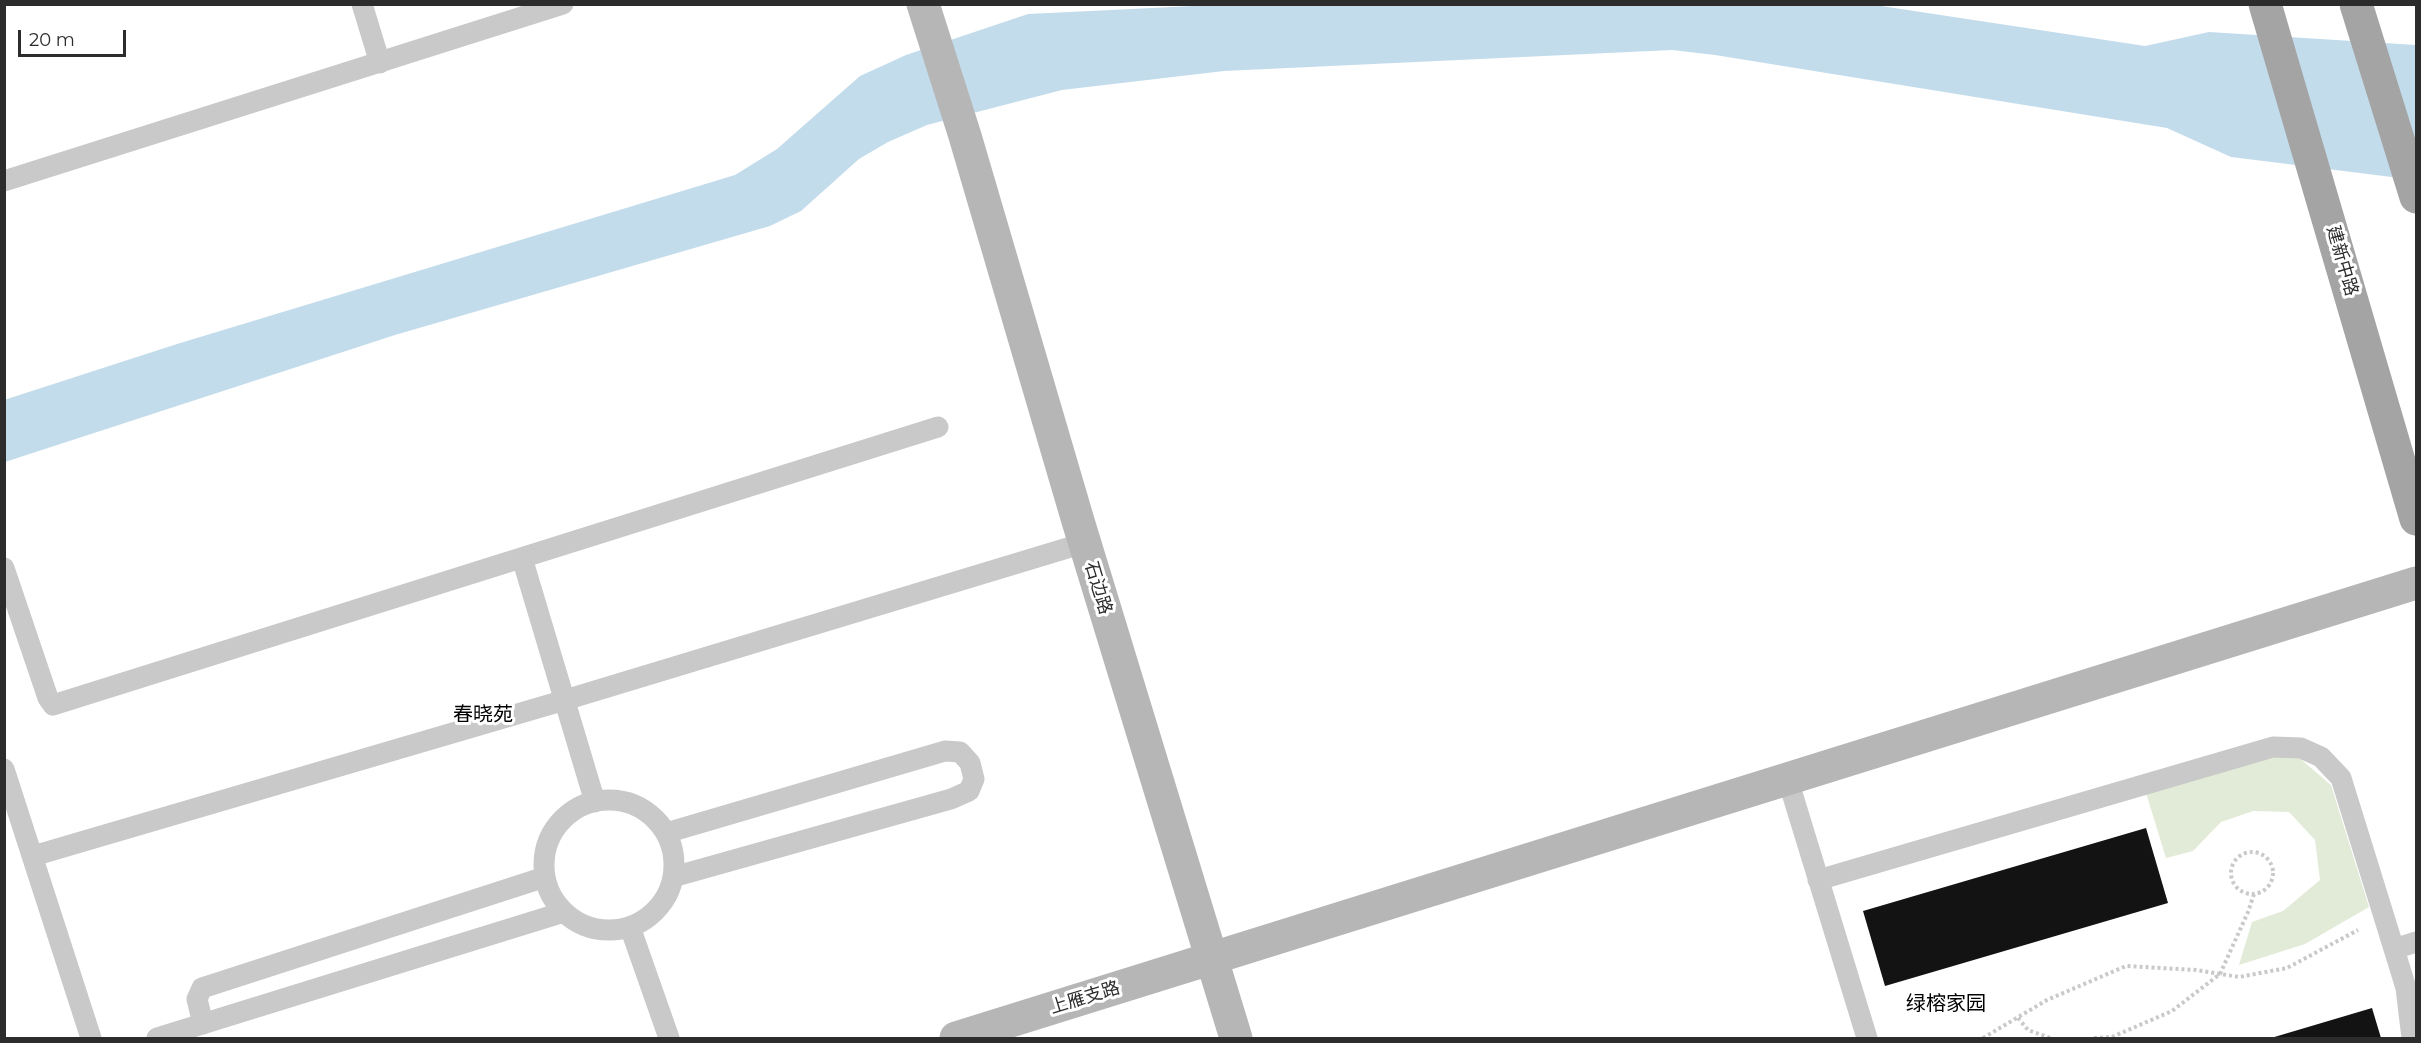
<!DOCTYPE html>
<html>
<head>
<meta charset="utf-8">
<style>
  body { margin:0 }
  #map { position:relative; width:2421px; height:1043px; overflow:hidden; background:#fff; font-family:Montserrat,sans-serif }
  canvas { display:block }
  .frame { position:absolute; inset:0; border:6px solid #2c2c2c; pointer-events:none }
  .scale { position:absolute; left:18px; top:30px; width:108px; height:27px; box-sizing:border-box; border:3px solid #2c2c2c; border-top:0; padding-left:8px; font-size:18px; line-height:21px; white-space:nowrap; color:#2c2c2c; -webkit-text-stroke:4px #fff; paint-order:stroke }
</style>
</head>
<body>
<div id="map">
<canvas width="2421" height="1043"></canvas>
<div class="frame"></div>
<div class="scale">20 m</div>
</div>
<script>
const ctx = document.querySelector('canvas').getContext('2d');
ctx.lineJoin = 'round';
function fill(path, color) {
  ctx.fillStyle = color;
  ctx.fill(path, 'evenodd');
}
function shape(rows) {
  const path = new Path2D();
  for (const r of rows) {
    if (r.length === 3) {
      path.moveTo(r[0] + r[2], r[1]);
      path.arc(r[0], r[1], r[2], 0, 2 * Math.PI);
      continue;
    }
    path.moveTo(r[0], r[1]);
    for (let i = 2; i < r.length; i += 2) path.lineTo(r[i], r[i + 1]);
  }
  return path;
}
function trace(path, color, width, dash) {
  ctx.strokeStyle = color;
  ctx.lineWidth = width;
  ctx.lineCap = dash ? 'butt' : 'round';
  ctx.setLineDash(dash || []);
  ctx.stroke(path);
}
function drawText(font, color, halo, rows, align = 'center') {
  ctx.font = font + ' Montserrat,"Noto Sans SC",sans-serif';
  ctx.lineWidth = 6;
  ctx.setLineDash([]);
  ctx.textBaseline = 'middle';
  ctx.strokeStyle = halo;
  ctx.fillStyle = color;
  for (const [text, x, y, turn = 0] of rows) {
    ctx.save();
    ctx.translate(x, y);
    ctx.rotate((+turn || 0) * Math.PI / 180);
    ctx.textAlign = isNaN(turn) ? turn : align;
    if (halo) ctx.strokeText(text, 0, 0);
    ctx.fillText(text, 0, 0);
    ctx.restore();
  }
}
const green = shape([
  [2282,755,2297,756,2331,785,2369,907,2305,944,2239,965,2252,922,2283,911,2320,880,2315,840,2289,812,2253,811,2221,822,2193,851,2166,858,2146,793]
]);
const water = shape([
  [1234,4,1868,4,2145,46,2209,32,2416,45,2416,180,2231,157,2167,128,1715,55,1672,50,1224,71,1062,90,927,125,888,142,859,159,801,211,770,226,395,335,5,462,4,400,177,344,735,175,777,149,860,76,906,55,1028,14]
]);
const building = shape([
  [2146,828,2168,903,1885,986,1863,911],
  [2372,1008,2381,1038,2271,1038]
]);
const path = shape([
  [2252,873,21],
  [2018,1018,2028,1030,2050,1038],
  [1983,1038,2047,1000,2126,966,2196,970,2239,977,2287,968,2358,930],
  [2094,1038,2112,1037,2172,1011,2220,974,2248,912,2254,894]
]);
const lane = shape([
  [362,4,380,63],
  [4,181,563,4],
  [522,558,595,802],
  [4,568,48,698,53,705,938,427],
  [4,769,91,1038],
  [1788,780,1867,1038],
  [609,865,65],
  [666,833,945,751,960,752,970,763,974,779,969,791,951,799,673,877],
  [33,856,565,700,1084,543],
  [1818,880,2273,747,2301,748,2321,757,2341,778,2394,949],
  [630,927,669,1038],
  [203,1024,197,999,202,988,545,877],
  [157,1038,564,912],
  [2412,1038,2406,988,2394,949,2416,942]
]);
const secondary = shape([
  [923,4,965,136,1078,521,1236,1038],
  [956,1038,2416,583]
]);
const primary = shape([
  [2265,4,2416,519],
  [2356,4,2416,197]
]);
const streetNames = [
  ["建新中路",2342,261,74],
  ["石边路",1098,588,73],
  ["上雁支路",1085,998,-17]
];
const neighbourhoodNames = [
  ["春晓苑",483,715],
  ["绿榕家园",1946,1004]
];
fill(green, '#e2ebd8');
fill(water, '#c3dcec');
fill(building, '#131313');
trace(path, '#c9c9c9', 4, [3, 3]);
trace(lane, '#c9c9c9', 21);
trace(secondary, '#b6b6b6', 33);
trace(primary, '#a4a4a4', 33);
drawText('18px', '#2c2c2c', '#fff', streetNames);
drawText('20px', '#000', '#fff', neighbourhoodNames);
</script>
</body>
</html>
